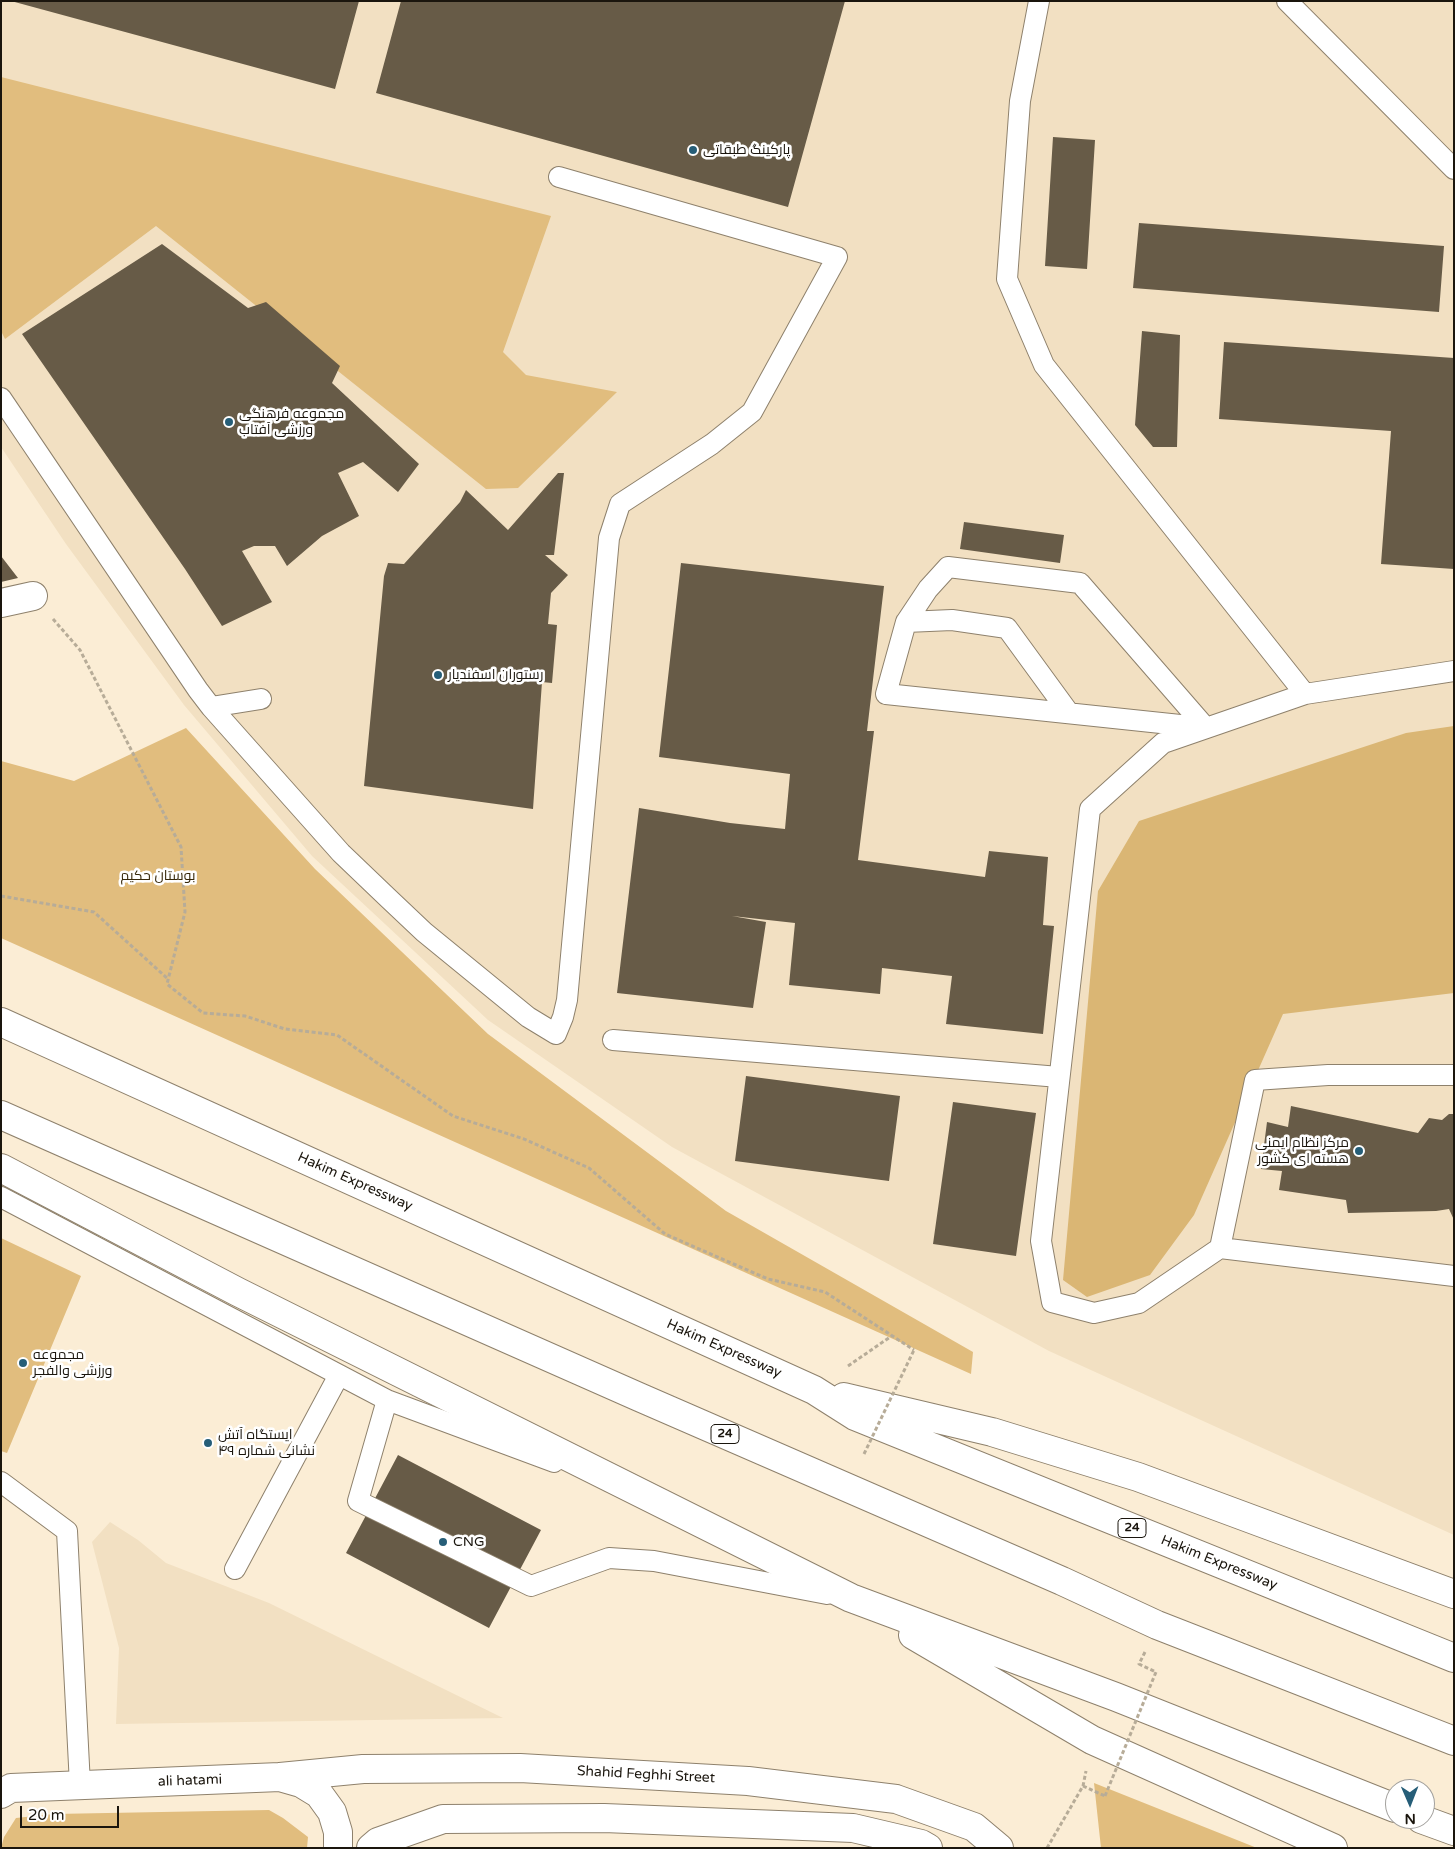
<!DOCTYPE html>
<html>
<head>
<meta charset="utf-8">
<style>
  body { margin:0 }
  #map { position:relative; width:1455px; height:1849px; overflow:hidden; background:#fbedd5; font-family:"Varela Round",sans-serif }
  canvas { display:block }
  .frame { position:absolute; inset:0; border:2px solid #1a150d; pointer-events:none }
  .north { position:absolute; left:1385px; top:1779px; width:50px; height:50px; box-sizing:border-box; background:#fff; border:1px solid #a3a19e; border-radius:50%; rotate:179deg; font-size:14px; font-weight:700; line-height:20px; text-align:center; color:#1a150d }
  .north::after { content:''; display:block; margin:auto; width:18px; height:22px; background:#265e78; clip-path:polygon(50% 0,100% 100%,50% 72%,0 100%) }
  .scale { position:absolute; left:20px; top:1806px; width:99px; height:22px; box-sizing:border-box; border:2px solid #1a150d; border-top:0; padding-left:6px; font-size:15px; line-height:18px; white-space:nowrap; color:#1a150d; -webkit-text-stroke:4px #fff; paint-order:stroke }
</style>
</head>
<body>
<div id="map">
<canvas width="1455" height="1849"></canvas>
<div class="frame"></div>
<div class="north">N</div>
<div class="scale">20 m</div>
</div>
<script>
const ctx = document.querySelector('canvas').getContext('2d');
ctx.lineJoin = 'round';
function fill(path, color) {
  ctx.fillStyle = color;
  ctx.fill(path, 'evenodd');
}
function shape(rows) {
  const path = new Path2D();
  for (const r of rows) {
    path.moveTo(r[0], r[1]);
    for (let i = 2; i < r.length; i += 2) path.lineTo(r[i], r[i + 1]);
  }
  return path;
}
function trace(path, color, width, dash) {
  ctx.strokeStyle = color;
  ctx.lineWidth = width;
  ctx.lineCap = dash ? 'butt' : 'round';
  ctx.setLineDash(dash || []);
  ctx.stroke(path);
}
function drawText(font, color, halo, rows, align = 'center') {
  ctx.font = font + ' "Varela Round",Cairo,sans-serif';
  ctx.lineWidth = 5;
  ctx.setLineDash([]);
  ctx.textBaseline = 'middle';
  ctx.strokeStyle = halo;
  ctx.fillStyle = color;
  for (const [text, x, y, turn = 0] of rows) {
    ctx.save();
    ctx.translate(x, y);
    ctx.rotate((+turn || 0) * Math.PI / 180);
    ctx.textAlign = isNaN(turn) ? turn : align;
    if (halo) ctx.strokeText(text, 0, 0);
    ctx.fillText(text, 0, 0);
    ctx.restore();
  }
}
const built = shape([
  [1,1,1454,1,1454,1535,1049,1351,672,1147,488,1020,312,856,184,705,66,544,1,447],
  [110,1522,138,1540,166,1563,269,1603,503,1718,116,1724,119,1648,92,1542]
]);
const green = shape([
  [1,77,551,216,503,352,526,375,617,392,518,488,486,489,156,226,5,339,1,331],
  [186,728,315,869,488,1034,726,1211,973,1352,971,1374,1,938,1,761,74,781],
  [1,1238,81,1276,7,1453,1,1451],
  [1094,1783,1257,1848,1101,1848],
  [269,1810,283,1818,308,1837,307,1848,1,1848,4,1837,16,1818,54,1814]
]);
const forest = shape([
  [1454,726,1454,993,1283,1014,1194,1215,1150,1275,1087,1297,1063,1280,1098,891,1139,821,1406,733]
]);
const building = shape([
  [11,1,359,1,335,89],
  [401,1,845,1,788,207,376,93],
  [1053,137,1095,140,1087,269,1045,266],
  [1139,223,1444,246,1439,312,1133,288],
  [162,244,248,308,266,302,340,366,332,383,419,464,398,492,363,462,338,473,359,516,322,536,287,566,275,546,254,546,242,551,272,602,222,626,185,569,22,334],
  [1142,331,1180,335,1177,447,1153,447,1135,425],
  [1224,342,1454,358,1454,569,1381,564,1391,431,1219,419],
  [558,473,564,473,554,555,545,555,568,575,551,593,548,624,557,625,552,683,542,682,533,809,364,786,384,576,388,563,404,564,460,502,466,490,508,530],
  [964,522,1064,535,1060,563,960,549],
  [1,556,18,578,1,582],
  [681,563,884,586,867,731,874,731,858,860,985,877,989,851,1048,857,1043,925,1054,926,1043,1034,946,1024,952,976,882,968,880,994,789,985,795,923,732,916,766,922,753,1008,617,993,639,808,730,823,785,829,790,774,659,757],
  [746,1076,900,1096,889,1181,735,1161],
  [953,1102,1036,1113,1016,1256,933,1244],
  [1291,1106,1418,1133,1429,1118,1442,1120,1449,1114,1454,1114,1454,1220,1449,1209,1436,1211,1348,1213,1346,1200,1279,1190,1282,1171,1261,1169,1267,1122,1288,1127],
  [398,1455,541,1530,489,1628,346,1553]
]);
const path = shape([
  [53,619,80,650,181,847,185,912,167,984,203,1013,245,1016,285,1029,337,1035,453,1116,524,1139,589,1168,665,1234,768,1279,825,1292,914,1350],
  [1,896,94,912,168,979],
  [848,1366,893,1335],
  [1145,1652,1139,1664,1156,1672],
  [1083,1786,1105,1796],
  [1047,1848,1083,1786,1086,1771]
]);
const service = shape([
  [1039,1,1020,101,1007,279,1044,365,1305,694],
  [1287,1,1454,169],
  [1,398,198,690,211,707,341,853,387,897,424,932,528,1017,556,1034,563,1017,567,1000,609,538,620,504,712,444,752,412,837,257,559,177],
  [906,622,928,589,948,567,1080,583,1206,728],
  [1454,671,1305,694,1163,743,1090,809,1041,1241,1052,1302,1094,1313,1139,1303,1220,1248,1454,1276],
  [211,707,261,699],
  [1069,713,1007,628,952,620,906,622,886,694,1199,727],
  [613,1040,1059,1077],
  [1,1197,387,1400,358,1501,531,1586,609,1558,654,1561,827,1594],
  [1220,1248,1255,1080,1328,1075,1454,1075],
  [387,1400,554,1462],
  [1,1482,67,1531,80,1785],
  [235,1569,339,1375]
]);
const minor = shape([
  [1,603,33,596]
]);
const tertiary = shape([
  [280,1777,363,1769,520,1768,748,1781,896,1799,974,1827,999,1848],
  [1,1794,11,1788,280,1777,301,1783,319,1794,332,1812,338,1832,338,1848],
  [371,1848,378,1842,443,1819,604,1818,853,1828,921,1844,928,1848]
]);
const trunk = shape([
  [1,1022,814,1390,855,1416,1454,1658],
  [1,1115,639,1397,1062,1581,1157,1625,1454,1741],
  [1,1168,238,1292,851,1598,1116,1697,1395,1808],
  [844,1397,992,1432,1138,1477,1454,1594],
  [913,1635,1092,1740,1333,1848],
  [1421,1819,1454,1831]
]);
const pathBridge = shape([
  [864,1454,914,1350],
  [1105,1796,1156,1672]
]);
const markers = [
  [693,150,5,"#265e78"],
  [229,422,5,"#265e78"],
  [438,675,5,"#265e78"],
  [1359,1151,5,"#265e78"],
  [23,1363,5,"#265e78"],
  [208,1443,5,"#265e78"],
  [443,1542,5,"#265e78"]
];
const shields = [
  [725,1434,28],
  [1132,1528,28]
];
const shieldNames = [
  ["24",725,1434],
  ["24",1132,1528]
];
const poiNames = [
  ["پارکینگ طبقاتی",703,150],
  ["مجموعه فرهنگی",239,414],
  ["ورزشی آفتاب",239,430],
  ["رستوران اسفندیار",448,675],
  ["مرکز نظام ایمنی",1349,1143,"right"],
  ["هسته ای کشور",1349,1159,"right"],
  ["مجموعه",33,1355],
  ["ورزشی والفجر",33,1371],
  ["ایستگاه آتش",218,1435],
  ["نشانی شماره ۴۹",218,1451],
  ["CNG",453,1542]
];
const parkNames = [
  ["بوستان حکیم",158,876]
];
const streetNames = [
  ["Hakim Expressway",355,1182,24],
  ["Hakim Expressway",724,1349,24],
  ["Hakim Expressway",1219,1563,22],
  ["Shahid Feghhi Street",646,1775,3],
  ["ali hatami",190,1781,-2]
];
fill(built, '#f2e0c2');
fill(green, '#e1bd7e');
fill(forest, '#dab674');
fill(building, '#675b47');
trace(service, '#8e816c', 22);
trace(minor, '#8e816c', 30);
trace(tertiary, '#8e816c', 30);
trace(trunk, '#8e816c', 30);
trace(path, '#b7ac98', 3, [4, 2.5]);
trace(service, '#fff', 20);
trace(minor, '#fff', 28);
trace(tertiary, '#fff', 28);
trace(trunk, '#fff', 28);
trace(pathBridge, '#b7ac98', 3, [4, 2.5]);
for (const [x, y, r, color] of markers) {
  const dot = new Path2D();
  dot.arc(x, y, r, 0, 2 * Math.PI);
  ctx.fillStyle = color;
  ctx.fill(dot);
  trace(dot, '#fff', 2);
}
for (const [x, y, w] of shields) {
  const box = new Path2D();
  box.roundRect(x - w / 2, y - 9.5, w, 19, 4);
  ctx.fillStyle = '#fff';
  ctx.fill(box);
  trace(box, '#1a150d', 1);
}
drawText('bold 12px', '#1a150d', null, shieldNames);
drawText('14px', '#1a150d', '#fff', poiNames, 'left');
drawText('14px', '#362709', '#fff', parkNames);
drawText('14px', '#1a150d', '#fff', streetNames);
</script>
</body>
</html>
